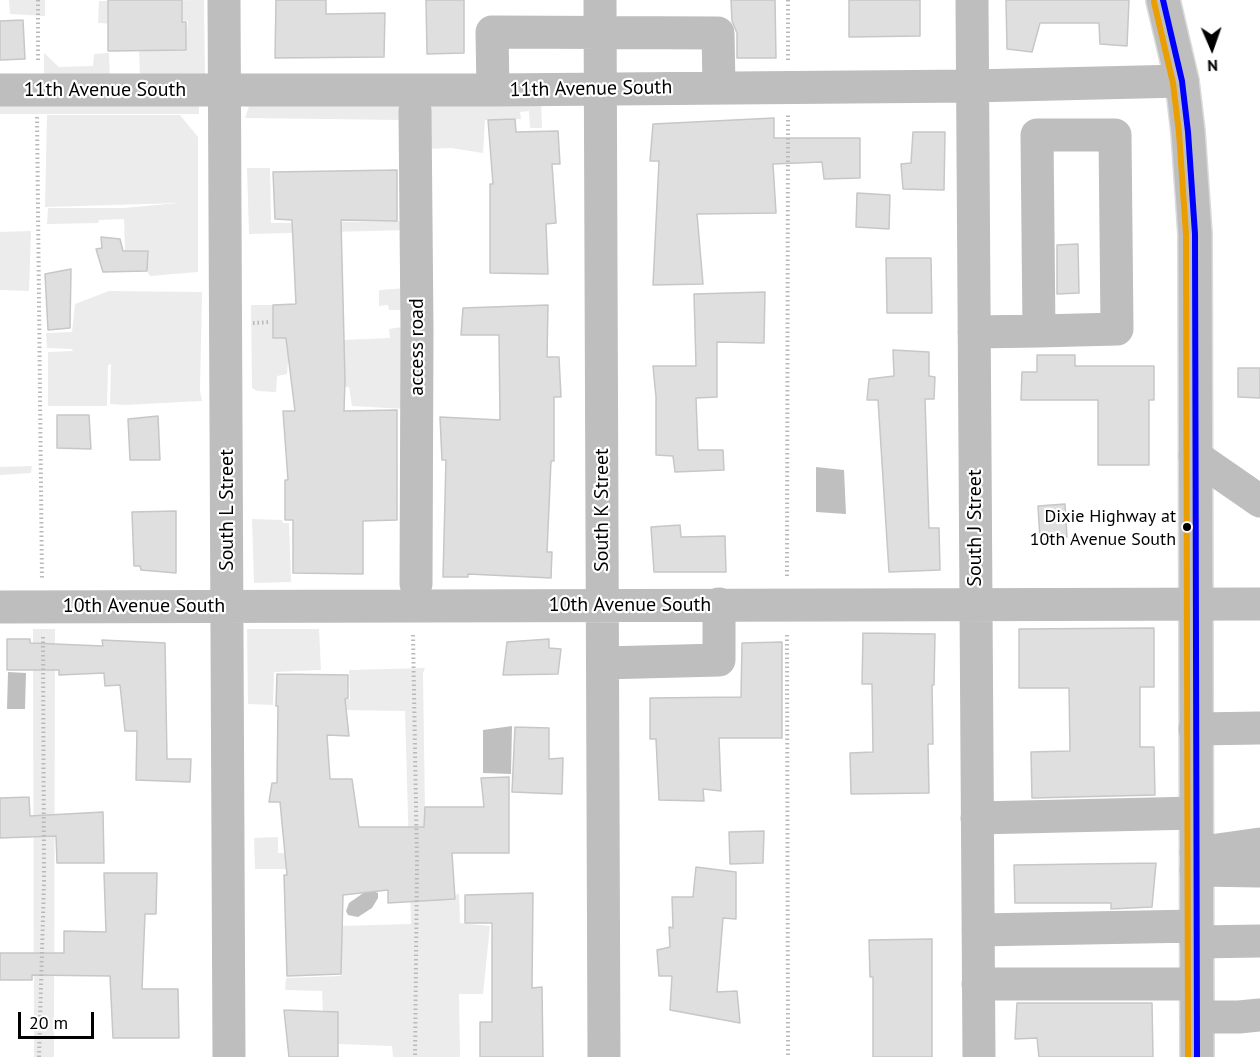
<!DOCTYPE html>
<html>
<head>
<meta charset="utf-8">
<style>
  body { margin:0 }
  #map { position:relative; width:1260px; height:1057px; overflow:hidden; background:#fff; font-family:"PT Sans",sans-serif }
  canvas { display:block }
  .north { position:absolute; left:1182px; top:18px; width:60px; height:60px; -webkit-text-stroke:4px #fff; paint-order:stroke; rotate:178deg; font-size:16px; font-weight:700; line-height:24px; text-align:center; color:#000 }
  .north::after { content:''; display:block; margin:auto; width:21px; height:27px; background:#000; clip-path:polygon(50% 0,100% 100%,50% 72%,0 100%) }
  .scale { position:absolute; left:18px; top:1012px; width:76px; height:27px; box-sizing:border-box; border:3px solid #000; border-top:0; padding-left:8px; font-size:18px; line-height:21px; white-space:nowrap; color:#000; -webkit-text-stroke:4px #fff; paint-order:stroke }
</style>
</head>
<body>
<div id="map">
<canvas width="1260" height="1057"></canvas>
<div class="north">N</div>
<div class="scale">20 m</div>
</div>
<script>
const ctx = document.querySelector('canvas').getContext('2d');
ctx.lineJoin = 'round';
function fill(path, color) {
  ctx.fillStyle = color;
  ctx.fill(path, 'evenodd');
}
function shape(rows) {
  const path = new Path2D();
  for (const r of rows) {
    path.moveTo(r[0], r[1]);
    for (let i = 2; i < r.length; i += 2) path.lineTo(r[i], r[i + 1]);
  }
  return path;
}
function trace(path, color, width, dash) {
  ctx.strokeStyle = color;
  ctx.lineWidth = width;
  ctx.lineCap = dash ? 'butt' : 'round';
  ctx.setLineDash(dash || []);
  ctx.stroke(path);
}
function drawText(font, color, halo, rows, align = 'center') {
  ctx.font = font + ' "PT Sans",sans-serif';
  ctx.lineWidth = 4.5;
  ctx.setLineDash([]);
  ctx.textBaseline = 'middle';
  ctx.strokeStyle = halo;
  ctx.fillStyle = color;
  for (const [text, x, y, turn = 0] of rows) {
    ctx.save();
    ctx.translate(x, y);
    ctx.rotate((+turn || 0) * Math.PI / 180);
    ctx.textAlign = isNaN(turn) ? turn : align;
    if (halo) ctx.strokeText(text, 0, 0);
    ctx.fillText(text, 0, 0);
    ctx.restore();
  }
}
const green = shape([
  [9,0,45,0,45,16,10,14],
  [204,0,205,74,140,78,139,48,186,46,188,21,179,20,118,24,98,23,99,1],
  [44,53,59,67,93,66,94,54,109,53,110,81,44,79],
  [199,99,199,114,0,114,0,101],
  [541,103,542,128,530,128,529,111,520,112,521,119,485,120,483,153,451,148,425,149,406,409,352,406,349,387,326,388,289,349,287,374,277,376,276,392,257,391,252,388,251,305,273,305,273,338,343,340,390,338,389,329,401,327,401,310,389,310,388,305,379,306,379,290,408,288,409,230,249,234,247,168,270,168,271,223,401,221,403,120,245,118,249,106],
  [47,115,180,115,198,137,198,272,150,276,148,273,148,250,125,251,124,219,99,220,98,223,47,224,48,208,124,208,179,203,45,207],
  [31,231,29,291,0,290,0,232],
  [109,291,202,292,200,391,202,401,124,405,110,404,111,364,108,365,107,406,48,406,48,352,73,351,72,349,47,348,46,333,72,332,75,304],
  [32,466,31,473,0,475,0,467],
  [252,519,282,520,283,523,289,523,291,582,254,583],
  [33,629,55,629,54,1057,34,1057],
  [247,629,319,629,321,670,274,672,273,705,248,704],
  [425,668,423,673,425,812,424,900,459,894,460,923,490,926,483,994,459,994,460,1057,393,1057,392,1046,338,1044,338,1013,323,1012,322,991,285,990,286,978,341,976,340,926,411,924,405,711,341,710,340,699,350,699,349,670],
  [278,837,278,853,323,853,341,869,255,869,254,838]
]);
const water = shape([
  [816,467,844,470,846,514,816,512],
  [8,672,26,673,25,709,7,709],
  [512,726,511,774,483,773,483,730],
  [369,889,378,893,378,898,372,908,358,917,348,915,346,911,349,903]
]);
const building = shape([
  [108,0,182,0,182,22,186,22,186,50,108,51,108,0],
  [276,0,326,0,326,14,385,13,384,57,275,58,276,0],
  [426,0,464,0,464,53,427,54,426,0],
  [731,0,775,0,776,58,737,58,737,33,732,21,731,0],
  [849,0,920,0,920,36,849,37,849,0],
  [1006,0,1129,0,1127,46,1100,44,1099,23,1040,23,1032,52,1007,49,1006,0],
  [23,20,25,59,0,60,0,21,23,20],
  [774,118,774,138,860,138,860,178,824,179,822,162,773,164,776,213,697,214,703,284,653,285,659,161,650,161,653,124,774,118],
  [515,119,516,132,558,131,560,164,552,164,556,223,546,224,548,274,490,273,490,184,493,184,488,120,515,119],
  [913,132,945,132,944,190,903,189,901,164,911,163,913,132],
  [397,170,397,221,341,220,345,380,344,411,397,410,397,520,363,521,363,574,293,573,293,520,285,520,285,480,288,480,283,411,295,411,286,338,273,338,273,305,296,304,292,220,275,219,273,172,397,170],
  [857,193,890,195,889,229,856,227,857,193],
  [101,237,120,239,123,251,148,251,147,271,103,272,96,249,102,248,101,237],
  [1078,244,1079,293,1057,294,1057,245,1078,244],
  [886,258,931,258,932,313,887,313,886,258],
  [71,269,70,328,48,330,45,274,71,269],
  [765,292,764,343,717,342,717,397,696,398,698,450,723,450,724,470,675,472,673,456,656,455,656,397,653,366,696,366,694,294,765,292],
  [548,305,547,357,559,357,561,397,554,397,554,461,551,461,547,552,552,552,551,578,468,574,468,577,443,577,446,460,442,460,440,417,500,420,499,335,461,335,463,308,548,305],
  [893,350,929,352,929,376,935,377,934,399,925,399,929,528,939,528,940,570,889,572,878,400,867,400,869,379,894,376,893,350],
  [1037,355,1075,355,1075,366,1154,366,1154,400,1149,400,1149,465,1098,465,1098,400,1021,400,1022,372,1037,372,1037,355],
  [1238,368,1260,368,1260,398,1238,397,1238,368],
  [57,415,89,415,91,449,57,448,57,415],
  [158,416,160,460,130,460,128,419,158,416],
  [1065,504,1067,537,1040,539,1038,506,1065,504],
  [176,511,176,573,141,570,140,566,134,566,132,512,176,511],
  [680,525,681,537,725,536,726,572,654,572,651,527,680,525],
  [1154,628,1154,687,1140,687,1140,747,1154,747,1155,795,1032,798,1031,752,1070,751,1069,688,1019,688,1019,629,1154,628],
  [863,633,935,634,934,685,932,685,933,744,928,744,929,793,851,794,850,753,873,752,872,684,862,684,863,633],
  [7,639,30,639,30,643,103,646,102,640,165,643,167,759,191,759,190,782,136,780,137,731,125,731,120,685,105,686,104,673,59,675,59,670,7,670,7,639],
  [549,639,549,648,561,649,558,674,503,675,507,642,549,639],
  [782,642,782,738,719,738,721,791,703,789,704,801,659,800,656,739,650,739,650,698,741,697,742,643,782,642],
  [277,674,348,675,348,698,345,699,349,736,327,735,330,779,352,779,359,827,424,827,425,807,484,807,481,778,509,777,509,853,452,853,455,899,388,903,388,890,343,895,341,974,287,976,284,875,287,875,280,802,269,802,272,783,277,783,278,706,276,706,277,674],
  [515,727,549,728,549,759,563,758,562,794,512,792,515,727],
  [29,797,30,816,103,812,104,863,57,863,56,836,0,838,0,798,29,797],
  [764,831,763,863,730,864,729,832,764,831],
  [1156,863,1152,907,1111,909,1111,903,1015,903,1014,865,1156,863],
  [696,867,736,872,736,919,723,918,717,992,737,991,740,1023,670,1010,672,976,659,976,657,950,670,947,669,927,673,928,672,897,693,897,696,867],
  [104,873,157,873,156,914,145,914,142,989,178,989,179,1038,113,1038,110,976,32,975,32,980,0,980,0,953,64,953,64,931,106,932,104,873],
  [533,893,532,988,542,987,543,1057,480,1057,480,1022,492,1022,492,923,465,923,465,895,533,893],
  [932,939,932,1057,873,1057,873,977,870,977,869,940,932,939],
  [1017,1003,1152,1003,1153,1057,1039,1057,1037,1038,1015,1039,1017,1003],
  [284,1010,338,1012,338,1057,289,1057,284,1010]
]);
const path = shape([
  [38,0,38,62],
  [788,60,788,0],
  [37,117,42,580],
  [253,323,270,322],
  [787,576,788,115],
  [413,635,417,864,415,1057],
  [787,635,788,1057],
  [39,1057,44,881,43,635]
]);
const minor = shape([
  [224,0,229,1057],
  [600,0,604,1057],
  [972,0,979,1057],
  [0,90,493,90,972,86,1182,81],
  [493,90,492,32,718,33,719,87],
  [415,111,417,330,416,584],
  [974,332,1039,331,1117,329,1115,135,1037,135,1039,331],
  [1195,456,1260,501],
  [0,607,1260,604],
  [603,663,719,660,719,604],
  [1195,729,1260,728],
  [977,818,1196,813],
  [1196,853,1260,844],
  [1196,870,1260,871],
  [978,930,1196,926],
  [1196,942,1260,941],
  [978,984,1196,984],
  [1197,1017,1239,1017,1260,1015]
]);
const major = shape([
  [1163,0,1182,81,1188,132,1195,234,1197,1057]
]);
const bus1 = shape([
  [1163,0,1182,81,1188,132,1195,234,1197,1057]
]);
const bus2 = shape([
  [1154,2,1173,83,1179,133,1186,234,1188,1057]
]);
const markers = [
  [1187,527,5,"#000"]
];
const busNames = [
  ["Dixie Highway at",1176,517],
  ["10th Avenue South",1176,540]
];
const streetNames = [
  ["11th Avenue South",591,89,-1],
  ["11th Avenue South",105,90],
  ["access road",417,347,-90],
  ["South L Street",227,510,-90],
  ["South K Street",602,510,-90],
  ["South J Street",975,528,-90],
  ["10th Avenue South",630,605],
  ["10th Avenue South",144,606]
];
fill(green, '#ececec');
fill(water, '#bfbfbf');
fill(building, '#dfdfdf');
trace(building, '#c7c7c7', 1.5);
trace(major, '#dbdbdb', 36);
trace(path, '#b9b9b9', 4, [1.5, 3]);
trace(minor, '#bebebe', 33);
trace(major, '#bebebe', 33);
trace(bus1, '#00f', 6);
trace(bus2, '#eb9e00', 6);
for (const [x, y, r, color] of markers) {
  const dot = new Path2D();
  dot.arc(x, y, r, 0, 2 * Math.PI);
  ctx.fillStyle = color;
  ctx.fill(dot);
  trace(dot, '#fff', 2);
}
drawText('18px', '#000', '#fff', busNames, 'right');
drawText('20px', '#000', '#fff', streetNames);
</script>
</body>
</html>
